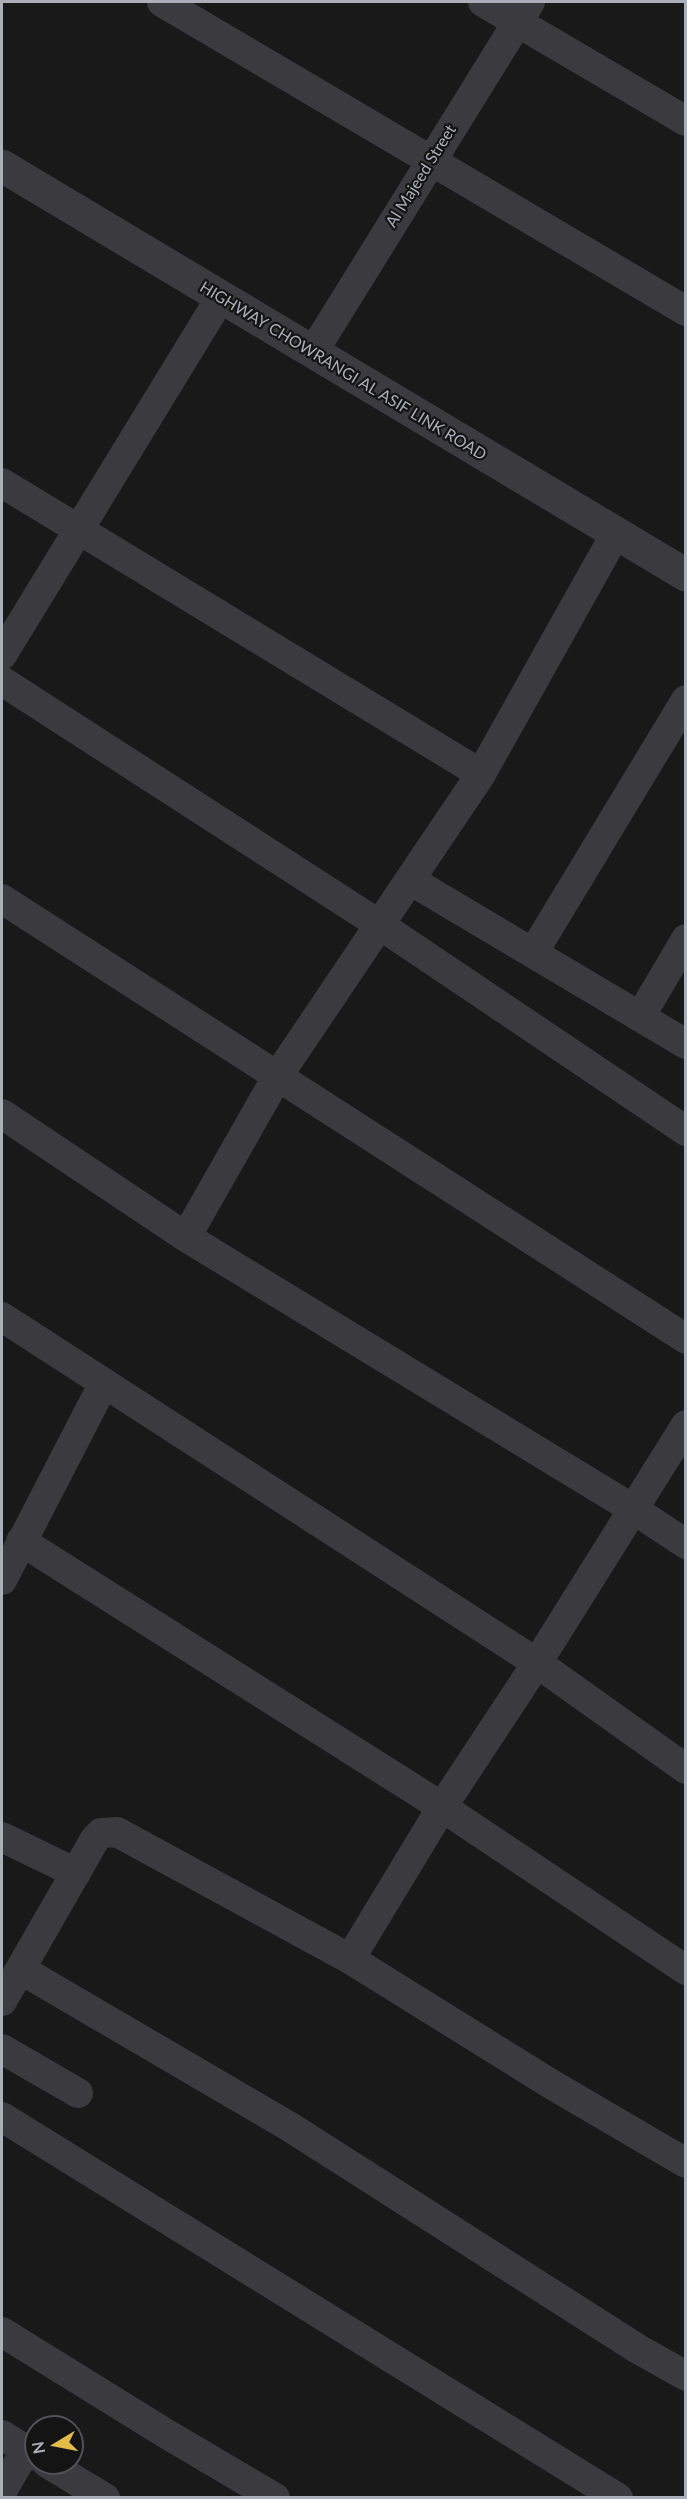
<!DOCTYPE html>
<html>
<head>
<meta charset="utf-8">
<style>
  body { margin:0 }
  #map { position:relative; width:687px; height:2499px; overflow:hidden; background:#19191a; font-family:Lato,sans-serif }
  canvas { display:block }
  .frame { position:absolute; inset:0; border:3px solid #acafb9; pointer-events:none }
  .north { position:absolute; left:24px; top:2415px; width:60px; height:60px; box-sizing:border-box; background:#141415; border:2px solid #515257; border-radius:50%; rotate:260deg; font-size:16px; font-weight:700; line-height:24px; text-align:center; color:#acafb9 }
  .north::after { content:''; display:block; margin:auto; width:21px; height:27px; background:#e2bb49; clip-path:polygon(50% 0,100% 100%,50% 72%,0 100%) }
</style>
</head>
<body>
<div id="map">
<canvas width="687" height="2499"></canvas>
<div class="frame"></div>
<div class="north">N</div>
</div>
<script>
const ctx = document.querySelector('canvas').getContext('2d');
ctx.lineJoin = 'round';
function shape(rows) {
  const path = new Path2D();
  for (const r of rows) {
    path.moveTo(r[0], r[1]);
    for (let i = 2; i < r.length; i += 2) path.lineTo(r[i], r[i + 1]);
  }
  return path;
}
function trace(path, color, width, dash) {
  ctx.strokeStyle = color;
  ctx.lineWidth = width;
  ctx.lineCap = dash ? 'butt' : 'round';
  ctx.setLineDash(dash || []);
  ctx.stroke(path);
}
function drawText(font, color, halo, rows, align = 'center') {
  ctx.font = font + ' Lato,sans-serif';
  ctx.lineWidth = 4.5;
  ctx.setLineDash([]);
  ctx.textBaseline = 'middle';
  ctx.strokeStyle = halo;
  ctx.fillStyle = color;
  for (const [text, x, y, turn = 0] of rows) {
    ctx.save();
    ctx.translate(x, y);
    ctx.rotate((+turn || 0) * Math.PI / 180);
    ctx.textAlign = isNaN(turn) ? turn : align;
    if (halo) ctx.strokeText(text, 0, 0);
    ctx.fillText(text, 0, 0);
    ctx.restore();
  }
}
const minor = shape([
  [162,2,686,311],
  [483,2,686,121],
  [313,352,530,2],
  [2,483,481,774],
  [2,655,221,297],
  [2,681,380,925,686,1131],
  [410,880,686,1044],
  [2,899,686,1339],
  [533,953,686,700],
  [640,1017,686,939],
  [2,1114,186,1237,633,1509,686,1544],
  [186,1237,277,1077,481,774,616,533],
  [2,1317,537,1663,686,1769],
  [21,1541,442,1807,686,1970],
  [2,1580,104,1383],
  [2,1837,76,1873],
  [350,1959,442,1807,537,1663,686,1425],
  [20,1969,290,2127,638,2349,686,2376],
  [2,2001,95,1839,101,1833,117,1832,350,1959,551,2084,686,2163],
  [2,2049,78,2093],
  [2,2117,618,2498],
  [2,2332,165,2433,275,2498],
  [2,2435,36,2456],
  [47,2463,105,2498],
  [2,2491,26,2450]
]);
const tertiary = shape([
  [2,166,686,575]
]);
const streetNames = [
  ["Al Majeed Street",421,176,-58],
  ["HIGHWAY CHOWRANGI AL ASIF LINK ROAD",343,371,31]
];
trace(minor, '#3a3a3f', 30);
trace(tertiary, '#3a3a3f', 33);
drawText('16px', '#acafb9', '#141415', streetNames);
</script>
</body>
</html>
